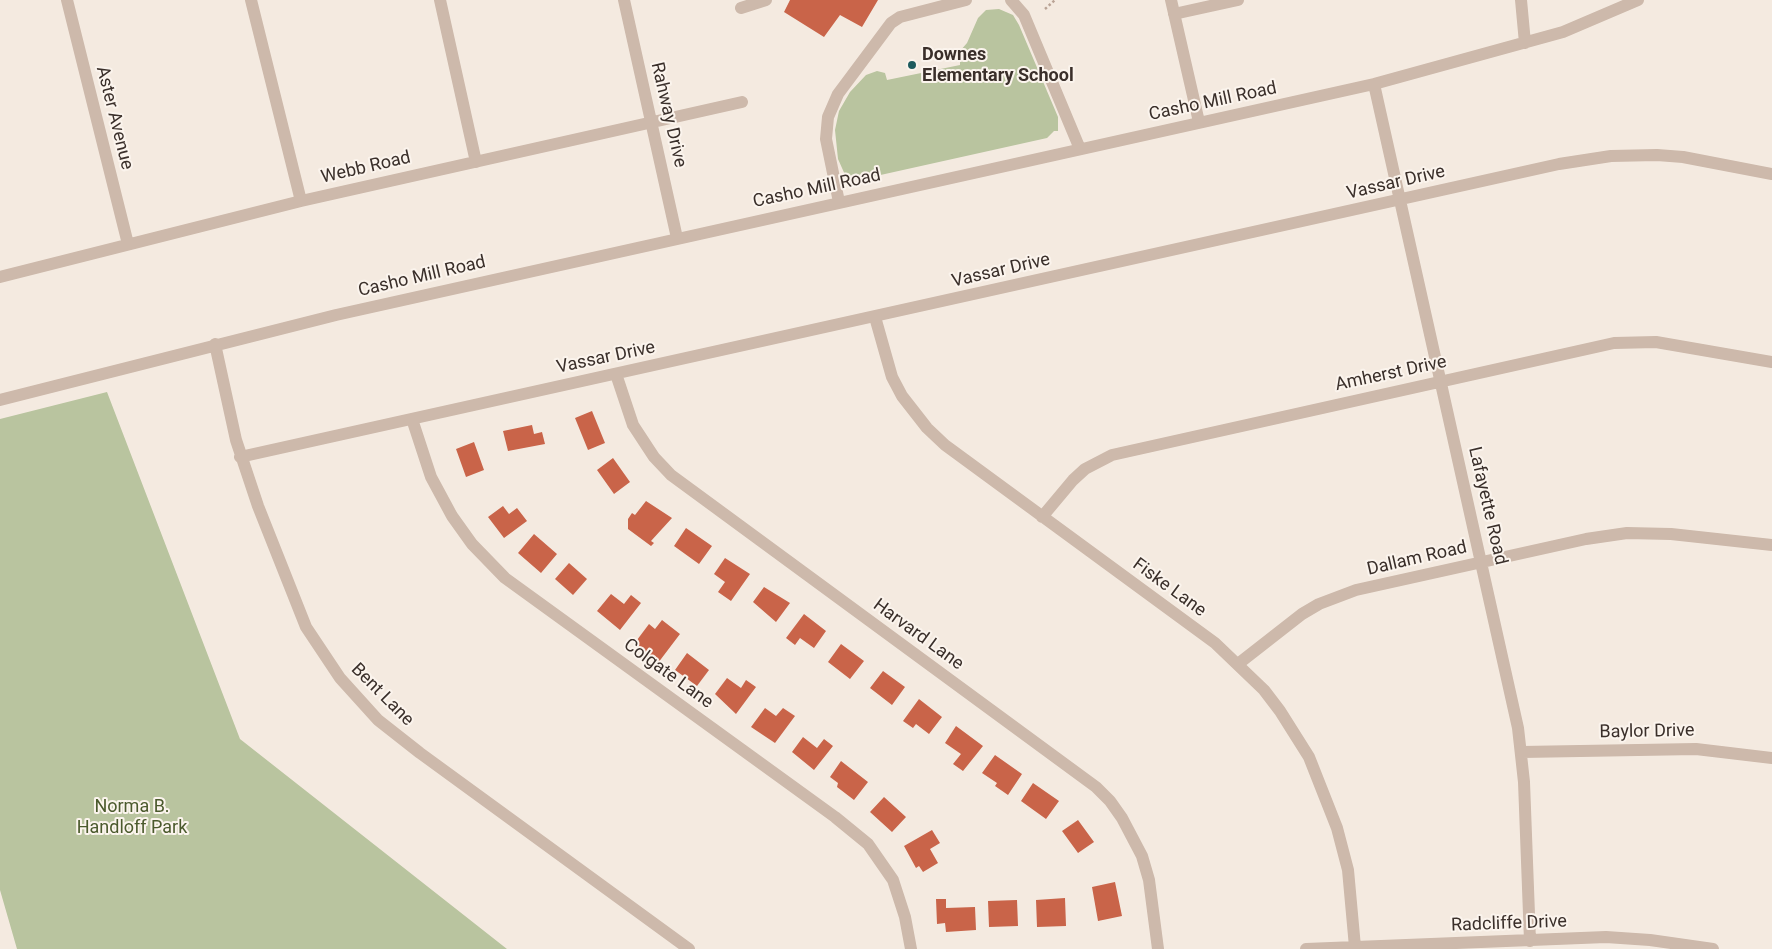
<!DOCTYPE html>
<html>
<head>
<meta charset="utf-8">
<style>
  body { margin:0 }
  canvas { display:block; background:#f4eae0 }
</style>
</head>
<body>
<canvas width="1772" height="949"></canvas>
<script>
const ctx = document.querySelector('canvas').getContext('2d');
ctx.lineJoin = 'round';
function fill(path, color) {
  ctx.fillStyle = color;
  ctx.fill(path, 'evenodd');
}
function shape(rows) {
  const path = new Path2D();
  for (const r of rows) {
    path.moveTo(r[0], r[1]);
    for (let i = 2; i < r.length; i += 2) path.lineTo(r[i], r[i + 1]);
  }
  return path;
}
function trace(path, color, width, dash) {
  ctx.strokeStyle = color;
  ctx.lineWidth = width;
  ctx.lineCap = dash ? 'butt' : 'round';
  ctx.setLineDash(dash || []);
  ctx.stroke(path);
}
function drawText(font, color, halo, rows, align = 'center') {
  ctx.font = font + ' Roboto,sans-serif';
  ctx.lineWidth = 4;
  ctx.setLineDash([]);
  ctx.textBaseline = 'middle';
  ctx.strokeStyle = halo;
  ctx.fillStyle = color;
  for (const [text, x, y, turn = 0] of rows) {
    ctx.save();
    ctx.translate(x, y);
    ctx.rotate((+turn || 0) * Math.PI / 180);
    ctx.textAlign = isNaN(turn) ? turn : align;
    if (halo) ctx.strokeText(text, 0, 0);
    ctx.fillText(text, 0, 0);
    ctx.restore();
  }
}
const green = shape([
  [999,9,1013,15,1019,25,1058,117,1058,131,1054,131,1047,138,858,180,848,175,846,177,838,159,835,130,839,111,850,92,866,75,877,71,885,73,887,80,960,65,960,51,967,43,978,18,986,10],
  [107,392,240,739,507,949,17,949,0,890,0,419]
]);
const building = shape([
  [790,0,878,0,862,27,840,15,824,37,784,12],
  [592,411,605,443,588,450,575,418],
  [532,425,534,434,542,432,545,444,508,451,503,431],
  [474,442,484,470,466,477,456,449],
  [613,458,630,482,614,494,597,470],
  [646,501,672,518,651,541,654,543,651,546,628,529,628,519,632,513,635,515],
  [503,506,509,514,517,508,527,521,504,538,488,517],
  [686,528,712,546,699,564,674,546],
  [534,534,557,554,541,573,518,553],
  [725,558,750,574,731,601,718,592,725,582,714,574],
  [569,563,587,579,573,595,555,579],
  [764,587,790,603,776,622,753,602],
  [611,594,624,604,631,595,641,603,620,630,597,611],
  [804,614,826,631,814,648,800,638,795,645,786,638],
  [662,620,680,634,658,663,634,644,649,624,655,629],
  [841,644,864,661,850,679,828,662],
  [687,653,709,670,697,686,675,670],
  [883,671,905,687,892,705,870,688],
  [727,678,741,688,746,680,756,687,736,714,715,694],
  [919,699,942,717,929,734,916,724,913,728,903,721],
  [765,708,776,716,783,708,795,716,775,743,751,727],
  [956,726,983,746,963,771,953,764,961,754,945,743],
  [803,737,817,748,824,739,833,746,814,770,792,752],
  [995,755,1022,774,1008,795,995,786,997,783,982,773],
  [841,761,868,782,854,800,837,787,838,783,830,777],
  [1033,783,1059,801,1046,819,1021,801],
  [884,797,906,817,892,832,870,812],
  [1078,820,1094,842,1078,853,1062,831],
  [932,830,940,843,930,849,938,863,923,872,919,866,916,868,904,846],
  [1115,882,1122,916,1098,921,1092,887],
  [1065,898,1066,926,1037,927,1036,900],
  [936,899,946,899,946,908,975,907,976,930,946,932,945,923,937,924],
  [1017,900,1018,926,989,927,988,901]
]);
const path = shape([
  [1045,9,1055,0]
]);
const minor = shape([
  [67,0,128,244],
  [251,0,301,201],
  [440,0,476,162],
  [624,0,677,238],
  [1011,0,1024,15,1080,149],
  [1171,0,1199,122],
  [1521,0,1525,43],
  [741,8,766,0],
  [1174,14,1238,0],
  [1374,84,1518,728,1524,782,1530,941],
  [839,202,826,139,828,117,838,94,891,23,900,17,966,0],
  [0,277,301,201,742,102],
  [875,317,892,377,902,396,927,428,945,445,1215,643,1264,690,1280,711,1309,757,1337,828,1348,870,1355,947],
  [215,344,236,440,258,506,306,627,340,678,378,720,420,753,689,949],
  [616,374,633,425,654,457,671,475,1096,787,1110,801,1122,818,1142,856,1149,880,1158,949],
  [0,400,336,315,1374,84,1563,32,1638,0],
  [412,419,431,477,452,516,472,544,505,578,835,817,868,844,893,880,905,917,911,949],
  [240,457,1559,164,1611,156,1657,155,1683,157,1772,174],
  [1042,517,1073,480,1085,469,1112,455,1614,343,1656,342,1772,362],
  [1238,664,1302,614,1319,604,1356,590,1586,539,1627,533,1671,534,1772,545],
  [1522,752,1696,749,1772,758],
  [1306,949,1606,937,1650,940,1713,949]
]);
const markers = [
  [912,65,5,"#1e5b5e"]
];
const poiNames = [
  ["Downes",922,55],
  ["Elementary School",922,76]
];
const streetNames = [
  ["Casho Mill Road",1213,102,-12],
  ["Rahway Drive",668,115,77],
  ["Aster Avenue",114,118,76],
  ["Webb Road",366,168,-13],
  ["Vassar Drive",1396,183,-13],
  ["Casho Mill Road",817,189,-12],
  ["Vassar Drive",1001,271,-13],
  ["Casho Mill Road",422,277,-13],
  ["Vassar Drive",606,358,-12],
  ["Amherst Drive",1391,374,-12],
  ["Lafayette Road",1487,506,77],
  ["Dallam Road",1417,559,-13],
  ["Fiske Lane",1169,588,36],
  ["Harvard Lane",918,635,36],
  ["Colgate Lane",668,674,36],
  ["Bent Lane",382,695,45],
  ["Baylor Drive",1647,732,-1],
  ["Radcliffe Drive",1509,924,-2]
];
const parkNames = [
  ["Norma B.",132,807],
  ["Handloff Park",132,828]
];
fill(green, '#b9c49f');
fill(building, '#c96449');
trace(path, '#b9a395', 2.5, [2.5, 2.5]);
trace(minor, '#cdb9ab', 12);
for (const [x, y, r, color] of markers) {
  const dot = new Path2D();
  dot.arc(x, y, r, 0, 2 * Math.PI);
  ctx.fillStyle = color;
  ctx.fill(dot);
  trace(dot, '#fbf4ed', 2);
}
drawText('bold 18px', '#3a2f2a', '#fbf4ed', poiNames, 'left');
drawText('18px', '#3a2f2a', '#fbf4ed', streetNames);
drawText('18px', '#4b5a2d', '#fbf4ed', parkNames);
</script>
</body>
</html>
